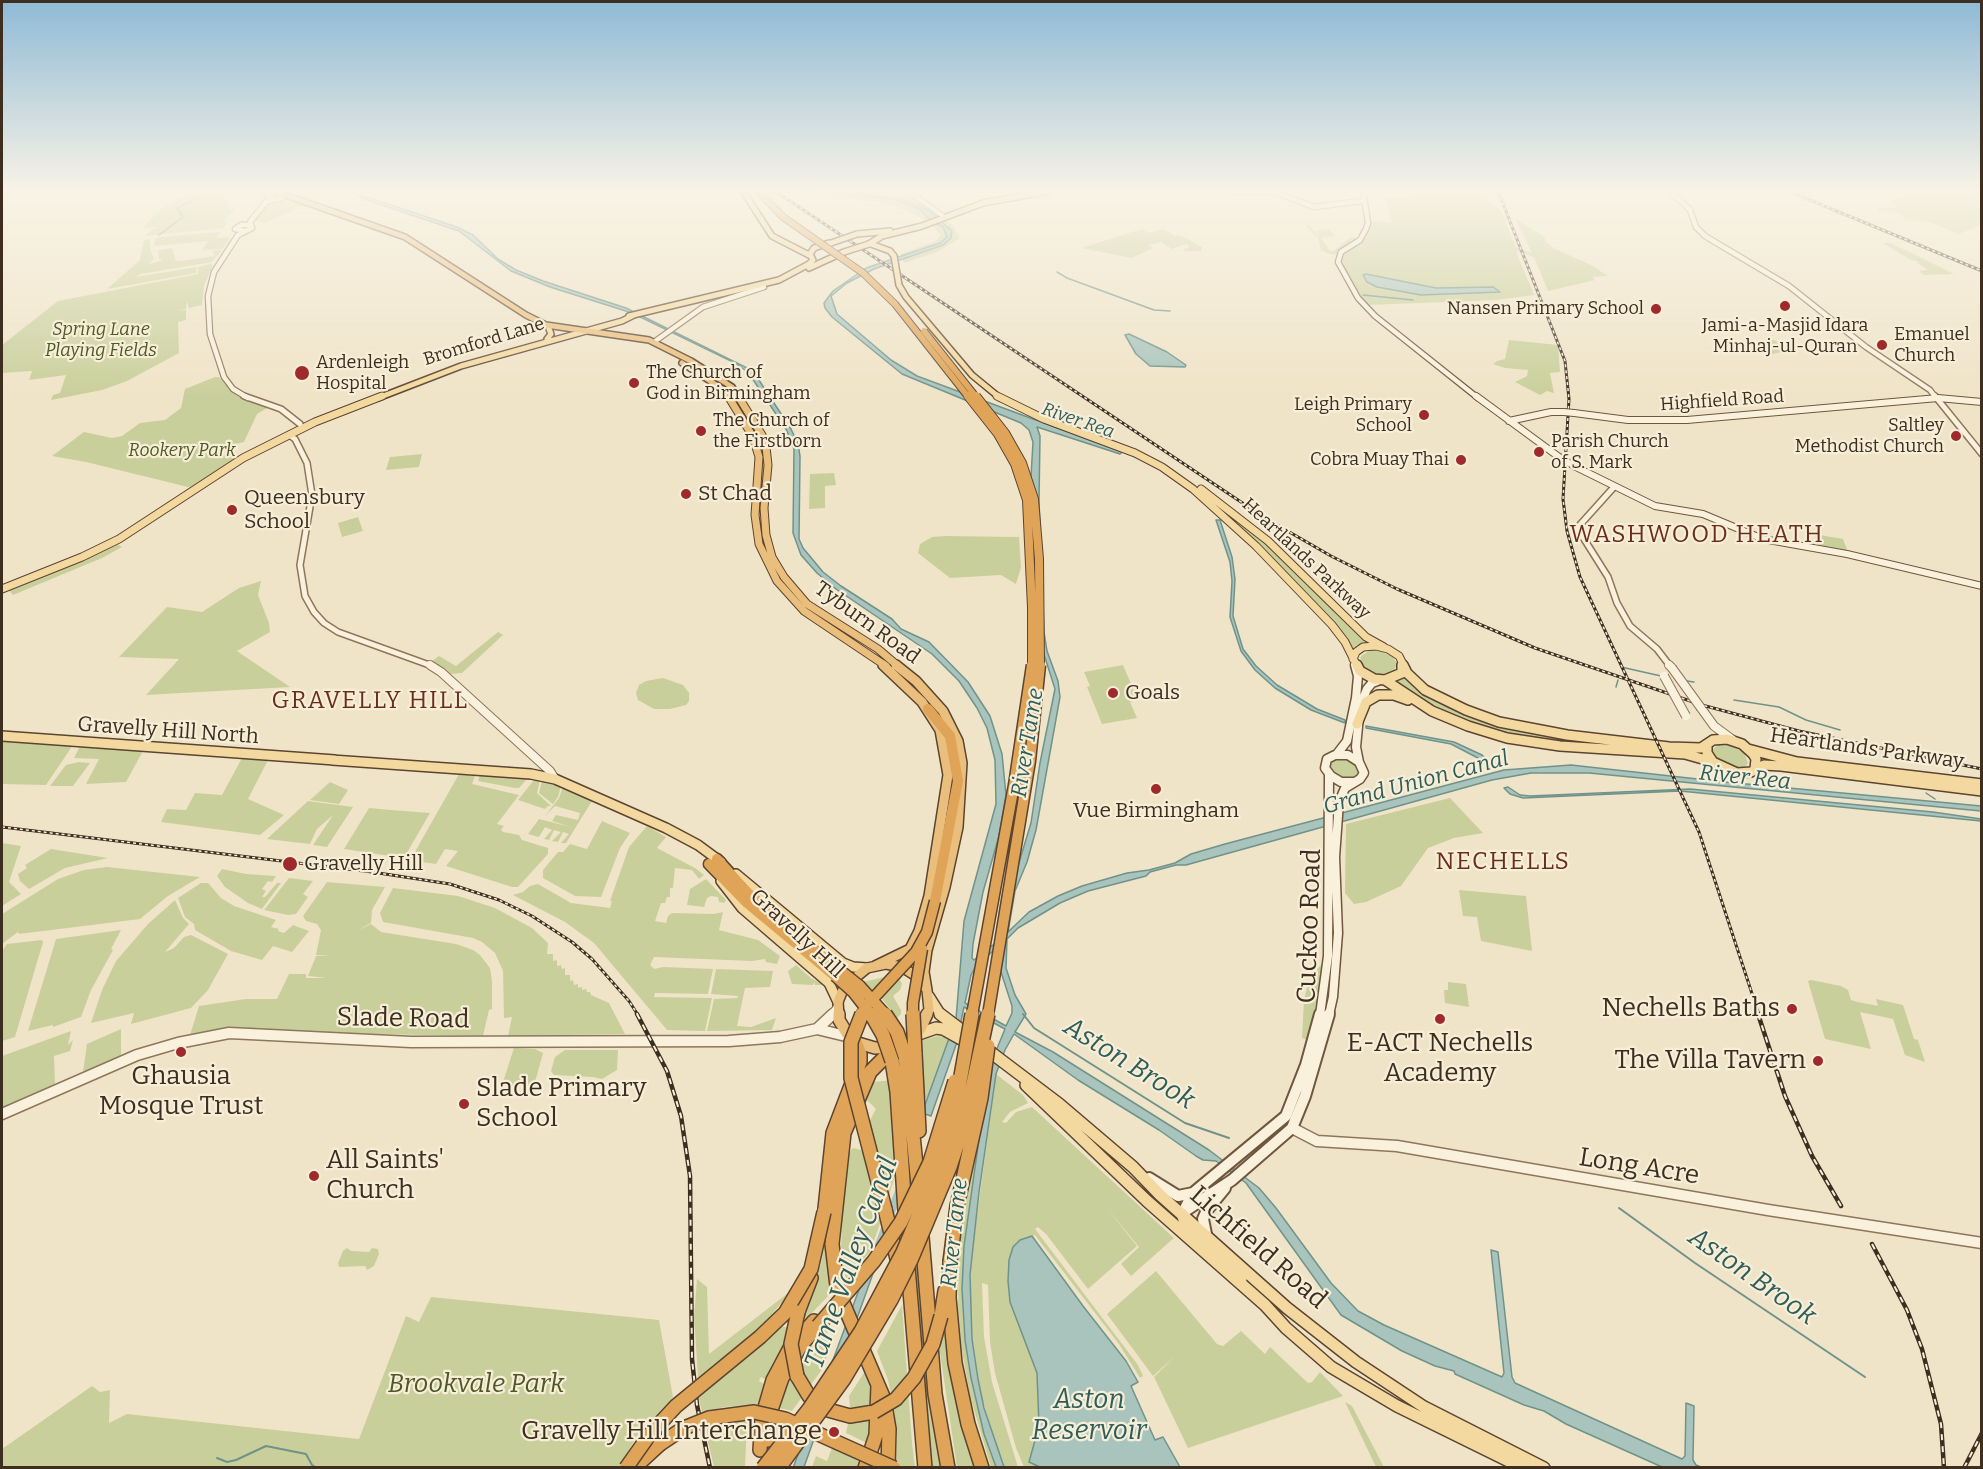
<!DOCTYPE html>
<html>
<head>
<meta charset="utf-8">
<style>
  body { margin:0 }
  #map { position:relative; width:1983px; height:1469px; overflow:hidden; background:#f0e4c8; font-family:Bitter,serif }
  canvas { display:block }
  .frame { position:absolute; inset:0; border:3px solid #3d2e20; pointer-events:none }
</style>
</head>
<body>
<div id="map">
<canvas width="1983" height="1469"></canvas>
<div class="frame"></div>
</div>
<script>
const ctx = document.querySelector('canvas').getContext('2d');
ctx.lineJoin = 'round';
function fill(path, color) {
  ctx.fillStyle = color;
  ctx.fill(path, 'evenodd');
}
function shape(rows) {
  const path = new Path2D();
  for (const r of rows) {
    path.moveTo(r[0], r[1]);
    for (let i = 2; i < r.length; i += 2) path.lineTo(r[i], r[i + 1]);
  }
  return path;
}
function trace(path, color, width, dash) {
  ctx.strokeStyle = color;
  ctx.lineWidth = width;
  ctx.lineCap = dash ? 'butt' : 'round';
  ctx.setLineDash(dash || []);
  ctx.stroke(path);
}
function drawText(font, color, halo, rows, align = 'center') {
  ctx.font = font + ' Bitter,serif';
  ctx.lineWidth = 4.5;
  ctx.setLineDash([]);
  ctx.textBaseline = 'middle';
  ctx.strokeStyle = halo;
  ctx.fillStyle = color;
  for (const [text, x, y, turn = 0] of rows) {
    ctx.save();
    ctx.translate(x, y);
    ctx.rotate((+turn || 0) * Math.PI / 180);
    ctx.textAlign = isNaN(turn) ? turn : align;
    if (halo) ctx.strokeText(text, 0, 0);
    ctx.fillText(text, 0, 0);
    ctx.restore();
  }
}
const green = shape([
  [194,191,225,191,233,194,223,198,230,209,235,209,225,220,218,221,227,221,224,228,144,236,157,227,142,228,163,208],
  [801,191,905,191,914,198,913,199,928,208,929,219,924,220,911,212,877,202,801,193],
  [1465,191,1470,191,1500,209,1516,247,1532,253,1515,218,1546,238,1545,241,1553,248,1591,265,1608,276,1593,277,1595,280,1548,291,1534,257,1516,251,1534,295,1496,300,1367,305,1356,292,1340,258,1343,252,1366,238,1370,222,1392,222,1386,201,1388,198,1466,193],
  [1906,191,1981,191,1981,225,1959,234,1932,223,1904,219,1900,213,1878,211,1877,208,1897,208,1891,200,1907,196],
  [279,199,305,205,265,223,254,221,270,201],
  [946,220,953,226,960,238,937,252,904,263,901,254,936,241,940,235,932,224],
  [1309,225,1320,238,1316,231,1329,229,1335,236,1321,238,1330,251,1333,251,1351,237,1357,238,1337,255,1329,254,1321,250,1318,238,1306,226],
  [1142,229,1149,233,1163,229,1174,235,1184,237,1202,247,1201,251,1184,251,1182,250,1190,247,1186,244,1172,249,1161,242,1149,245,1153,248,1132,258,1081,248],
  [220,232,217,238,231,237,222,249,202,250,208,241,155,246,154,244,155,239,159,237],
  [150,239,150,248,154,259,148,264,163,260,159,259,158,250,172,248,176,261,180,261,215,256,212,251,222,250,212,262,141,274,135,277,197,267,196,273,107,289,140,260,144,240],
  [1883,243,1891,243,1954,274,1924,275,1919,271,1928,270,1917,263,1919,262,1909,259],
  [210,264,213,265,204,286,202,305,189,308,187,301,186,309,178,311,186,310,186,320,178,322,179,353,127,381,102,390,51,400,53,395,60,393,66,375,29,380,32,371,2,373,2,345,58,301,198,274,198,267],
  [1509,340,1558,345,1560,372,1550,373,1554,393,1547,391,1540,395,1515,382,1527,376,1528,370,1505,368,1493,364,1497,361,1505,359],
  [1774,340,1791,350,1768,355,1752,345],
  [699,368,727,385,734,392,764,445,766,464,761,533,758,522,762,452,758,441,724,387,697,369],
  [215,377,219,377,237,396,269,407,257,414,244,442,231,445,218,454,238,458,192,488,86,462,52,456,84,432,112,438,122,436,140,423,165,420,181,408,185,389],
  [422,454,419,467,386,470,390,457],
  [834,473,836,485,825,486,825,508,809,509,810,474],
  [1219,507,1267,542,1370,642,1357,645,1352,649,1330,618,1259,544],
  [358,517,363,531,342,537,338,523],
  [1814,534,1843,539,1848,552,1818,547],
  [945,536,1019,537,1021,567,1016,584,1001,575,950,578,918,553,920,544,932,537],
  [116,543,122,547,102,558,13,595,8,589],
  [261,581,258,595,269,623,270,632,237,651,290,687,146,695,179,659,119,657,167,607,202,612,239,588],
  [498,632,503,635,462,673,450,674,432,661,439,656,456,666],
  [1369,651,1381,651,1393,657,1397,664,1394,671,1380,675,1364,668,1360,661,1361,656],
  [1123,665,1138,700,1130,702,1137,718,1102,724,1087,687,1090,686,1084,672],
  [1405,675,1464,712,1632,747,1555,743,1494,732,1432,708,1392,681],
  [663,678,683,685,689,693,689,701,686,705,670,709,654,709,638,700,636,693,639,685,646,681],
  [2,740,73,745,46,785,2,784],
  [1719,744,1732,746,1744,753,1748,763,1746,766,1735,769,1716,759,1712,750],
  [85,746,143,751,126,782,86,784,99,759,74,758,79,748],
  [1342,757,1355,762,1359,769,1357,776,1345,779,1335,775,1329,765,1333,759],
  [242,758,268,760,248,799,284,815,260,835,161,822,167,809,186,810,195,793,222,795],
  [79,762,90,763,73,786,50,786,66,765],
  [459,774,475,776,472,784,519,795,497,824,504,826,501,830,503,832,519,835,522,840,548,848,548,854,518,887,512,887,446,866,458,851,445,849,436,864,415,861,412,857],
  [480,775,527,779,519,788,515,788,478,781],
  [534,780,540,780,537,793,551,806,548,806,545,809,518,800],
  [542,781,561,786,558,797,553,804,539,793],
  [330,782,348,790,339,804,310,800],
  [563,787,592,801,566,843,561,843,569,834,563,832,558,842,552,841,561,832,554,830,549,840,544,839,552,830,545,827,539,837,528,834,539,819,571,827,552,821,556,815,578,820,580,813,555,806,545,816,559,798],
  [1450,798,1483,833,1454,838,1428,848,1401,886,1366,902,1354,904,1345,893,1346,824],
  [308,801,353,807,327,847,313,845,333,815,317,829,310,844,267,839],
  [369,808,391,810,430,813,404,858,344,849],
  [602,821,630,833,620,848,601,897,575,896,543,878,543,870,558,852,563,852,570,844,587,849],
  [647,826,666,837,657,848,695,868,704,875,699,879,692,870,675,868,673,888,670,888,670,897,667,897,665,903,661,903,655,921,666,923,668,916,672,913,714,914,723,912,719,930,758,940,780,956,777,964,766,962,765,959,752,961,654,957,650,965,654,969,663,967,713,969,708,994,655,993,654,997,712,998,705,1031,667,1030,594,943,565,922,513,895,523,892,530,886,538,884,571,903,610,908,612,901,610,901,629,847],
  [2,843,21,846,9,882,21,894,2,906],
  [51,849,108,858,65,868,29,889,20,881,18,874,27,868,25,865],
  [107,867,200,877,168,896,140,919,19,934,18,932,2,944,2,914,58,879,84,870],
  [222,869,246,874,276,876,272,882,268,881,262,889,266,891,262,897,265,897,277,883,281,883,262,909,248,903,225,887,217,876],
  [289,878,313,881,303,894,308,897,296,914,288,915,264,910],
  [706,879,726,900,724,903,719,902,718,897,711,896,707,898,704,907,687,905,690,889],
  [327,882,385,887,372,910,371,923,357,931,371,924,381,932,456,944,473,950,480,955,490,968,492,981,492,1009,489,1010,483,1036,370,1034,243,1028,190,1035,199,1006,246,999,277,999,289,974,306,974,306,978,326,978,308,976,316,956,331,955,316,955,321,930,317,924,306,921,303,916],
  [201,883,208,883,221,898,234,906,276,920,271,927,279,929,278,931,284,933,293,925,309,931,292,952,273,946,262,960,231,951,195,930,194,924,185,917,178,898],
  [393,888,458,896,495,908,532,928,548,943,547,954,553,954,553,961,557,960,557,966,561,965,562,969,565,968,565,975,570,975,570,981,573,980,574,985,578,984,578,988,582,987,582,990,586,989,587,992,590,992,591,995,609,1003,625,1034,508,1036,512,1017,504,1018,503,971,495,953,482,942,473,938,383,922,380,913],
  [1459,890,1526,896,1532,951,1481,941,1477,917,1463,916],
  [175,900,183,918,189,924,165,952,174,948,184,937,191,935,228,954,208,990,191,1008,131,1024,134,1013,91,1023,102,990,116,961,148,924],
  [121,930,111,949,113,950,91,990,81,1017,53,1027,53,1025,28,1031,56,939],
  [42,940,43,942,15,1037,2,1041,2,951,7,944],
  [1322,964,1319,1000,1308,1040,1302,1038,1304,1000,1307,988,1318,974,1317,969],
  [796,965,812,979,822,983,822,985,815,985,815,982,813,985,792,984,788,971],
  [716,969,773,971,770,987,745,988,737,1026,751,1027,776,1018,772,1030,707,1031,714,999,737,998,738,996,711,994],
  [889,976,899,978,902,984,900,990,893,996,901,1010,901,1014,897,1018,883,1000,863,982],
  [1811,980,1841,986,1848,990,1851,1000,1858,1002,1878,1006,1876,999,1903,1005,1914,1039,1918,1040,1925,1062,1905,1055,1893,1019,1860,1012,1871,1049,1825,1039,1808,981],
  [1448,982,1466,984,1469,1007,1445,1003,1444,990,1448,990],
  [121,1029,121,1056,83,1072,87,1044],
  [71,1031,68,1045,73,1040,70,1051,54,1056,55,1084,2,1108,2,1056],
  [937,1036,944,1037,951,1042,944,1053,927,1098,921,1097,920,1041],
  [514,1048,535,1049,543,1053,534,1086,502,1085],
  [565,1050,618,1050,617,1070,602,1079,593,1077,554,1075,551,1071,555,1057],
  [902,1056,929,1390,942,1467,930,1467,896,1059],
  [996,1074,1023,1095,1028,1103,1010,1112,1002,1122,1006,1123,1016,1112,1032,1107,1174,1238,1131,1276,1121,1264,1139,1247,1106,1207,1137,1246,1088,1289,1046,1234,1038,1227,1035,1229,1138,1365,1143,1376,1140,1378,1119,1344,1035,1235,1020,1240,1016,1243,1028,1346,1037,1372,1038,1388,1039,1426,1029,1462,1042,1467,1024,1467,1016,1448,995,1373,990,1342,988,1285,982,1283,984,1337,992,1382,1018,1467,1004,1467,1000,1459,981,1394,972,1339,969,1303,971,1261],
  [891,1080,896,1173,887,1201,868,1124,876,1109,867,1100,874,1082],
  [980,1139,964,1246,963,1321,971,1382,984,1434,996,1467,991,1467,970,1396,962,1350,958,1308,959,1253,967,1194],
  [853,1148,865,1151,882,1218,870,1252,846,1279,841,1261,842,1210,848,1154],
  [827,1234,832,1292,807,1318,802,1319,821,1264],
  [347,1248,351,1251,369,1252,372,1248,378,1249,379,1254,374,1266,367,1270,365,1266,339,1267,338,1263,343,1251],
  [1156,1271,1217,1344,1223,1346,1241,1331,1265,1354,1270,1347,1308,1383,1312,1382,1320,1372,1343,1396,1188,1448,1154,1377,1175,1356,1153,1376,1107,1314],
  [697,1279,707,1287,709,1354,792,1290,763,1325,698,1377,694,1318],
  [431,1297,659,1320,673,1397,637,1436,619,1467,2,1467,2,1449,92,1386,100,1392,110,1390,109,1423,127,1414,359,1439,406,1316,419,1322],
  [902,1305,912,1443,915,1467,896,1467,897,1436,894,1408,888,1380,877,1351],
  [828,1324,826,1364,792,1411,775,1407,798,1355],
  [781,1326,789,1328,787,1344,773,1362,765,1379,761,1377,759,1381,764,1384,758,1404,725,1407,702,1412,698,1395],
  [945,1332,961,1421,975,1467,957,1467,939,1346],
  [867,1368,873,1405,865,1408,850,1408,849,1396],
  [1345,1402,1352,1406,1384,1467,1376,1467],
  [873,1418,871,1445,846,1433,849,1419],
  [747,1421,745,1467,714,1467,705,1429,726,1423],
  [832,1448,864,1461,861,1467,812,1467,816,1456,827,1461]
]);
const water = shape([
  [349,191,457,227,473,235,498,259,516,270,543,281,626,308,753,371,791,429,798,444,800,456,799,539,803,548,823,572,841,586,892,619,901,629,929,642,968,682,990,716,1002,754,1006,795,999,836,983,892,973,944,972,958,974,960,1003,937,1011,889,1031,823,1040,763,1055,689,1041,645,1036,597,1031,477,1033,442,1029,430,1021,423,902,374,832,317,825,308,824,303,833,291,866,268,940,243,947,237,943,227,929,219,920,209,893,199,804,191,837,191,901,199,928,210,952,231,951,238,943,245,874,269,847,283,831,296,837,314,891,360,917,376,1122,452,1120,454,1037,427,1040,436,1039,501,1044,632,1047,651,1058,681,1060,697,1036,830,1027,862,1015,891,1008,932,1029,912,1058,896,1082,886,1127,873,1149,870,1175,863,1191,854,1225,844,1504,770,1571,765,1725,782,1981,806,1981,811,1589,773,1531,773,1492,780,1186,865,1176,865,1150,872,1146,876,1088,891,1060,903,1018,928,1007,939,1006,968,1015,995,1026,1014,1015,1032,1053,1052,1209,1150,1259,1188,1276,1208,1331,1283,1358,1311,1384,1325,1502,1377,1504,1373,1491,1250,1498,1252,1512,1377,1515,1383,1682,1459,1685,1456,1686,1403,1694,1406,1693,1460,1696,1465,1701,1467,1662,1467,1566,1424,1544,1411,1524,1405,1455,1374,1454,1371,1435,1366,1402,1351,1341,1315,1246,1183,1216,1161,1203,1160,1196,1156,1159,1130,1078,1080,1014,1034,1005,1050,996,1074,979,1192,970,1275,972,1339,978,1379,984,1408,1004,1467,996,1467,984,1434,971,1378,965,1340,962,1289,964,1246,989,1068,1005,1029,964,1007,956,1045,931,1116,922,1113,956,1019,964,921,996,804,995,760,987,728,977,708,959,681,932,654,836,589,817,573,801,555,793,533,794,449,786,429,748,372,733,362,632,313,550,287,511,271,459,231,367,200,349,191],
  [1001,944,1001,972,1012,1006,1012,1013,1006,1026,965,1003,971,975,976,966,1001,944],
  [1366,274,1436,288,1493,287,1500,292,1421,295,1377,287,1367,282,1363,275,1366,274],
  [1129,334,1167,352,1186,365,1185,367,1150,366,1136,354,1125,335,1129,334],
  [1216,520,1220,520,1232,557,1235,579,1233,616,1243,649,1256,666,1277,685,1317,709,1345,720,1345,723,1311,710,1275,688,1255,670,1241,651,1230,617,1232,581,1230,562,1216,520],
  [1366,726,1454,742,1482,755,1493,765,1488,766,1478,758,1451,744,1366,728,1366,726],
  [1508,787,1520,795,1530,796,1690,789,1933,812,1981,819,1981,821,1680,791,1523,798,1510,794,1504,788,1508,787],
  [1032,1236,1083,1306,1126,1361,1138,1382,1131,1386,1155,1440,1163,1437,1180,1467,1042,1468,1029,1462,1039,1426,1037,1373,1010,1302,1008,1281,1009,1260,1013,1247,1020,1240,1032,1236],
  [874,1249,881,1251,804,1467,793,1468,874,1249]
]);
const streamFar1 = shape([
  [159,235,183,217,177,208,212,191],
  [1057,272,1067,278,1154,310,1170,311],
  [1363,295,1413,300],
  [1621,667,1661,676],
  [1687,681,1694,682],
  [1616,687,1618,680],
  [1734,700,1779,707,1806,720,1840,730],
  [1926,793,1935,799]
]);
const stream = shape([
  [1023,1014,1034,1028,1185,1123,1229,1138],
  [1619,1208,1695,1263,1865,1377],
  [217,1458,227,1462,236,1460,266,1446,306,1454,312,1465,317,1468]
]);
const canal = shape([
  [889,1217,900,1189],
  [879,1245,886,1226]
]);
const tertiaryFar3 = shape([
  [908,191,943,216],
  [1222,191,1274,192],
  [1272,191,1314,207,1362,201],
  [1670,191,1690,210,1696,227,1705,236,1789,286,1866,347,1930,390,1936,398],
  [267,201,282,198],
  [245,231,235,229,241,225,250,225],
  [654,342,703,307,764,287],
  [248,398,233,389,224,377,210,334,208,296,214,272,238,235,252,228,250,222,274,192]
]);
const tertiaryFar2 = shape([
  [244,396,281,409,300,424],
  [1935,396,1982,454],
  [289,435,295,439,307,463,312,495,300,565,305,596,314,612,324,623,338,632,432,666],
  [1614,487,1578,527,1579,531,1608,577,1617,603,1630,626,1657,649,1670,666]
]);
const tertiaryFar1 = shape([
  [430,665,441,672,550,771,555,779],
  [1669,665,1672,668],
  [1701,708,1714,726,1733,740],
  [832,1015,837,1008]
]);
const tertiary = shape([
  [817,1029,850,1037],
  [2,1114,137,1055,178,1043,229,1033,411,1042,729,1041,780,1037,817,1029,833,1014],
  [1292,1128,1317,1141,1397,1146,1768,1210,1982,1243]
]);
const secondaryFar3 = shape([
  [262,191,271,195],
  [1363,191,1368,223,1366,229,1360,240,1341,252,1338,262,1358,298,1375,316,1478,398]
]);
const secondaryFar2 = shape([
  [1476,396,1559,457],
  [1574,413,1628,420,1687,420,1938,398,1982,402],
  [1509,421,1551,412,1564,412],
  [1576,467,1655,506,1703,514,1763,539,1847,554,1982,586]
]);
const secondaryFar1 = shape([
  [1337,754,1347,741,1356,698,1358,676,1355,665],
  [1359,762,1356,747,1360,706,1367,689,1372,683,1380,680],
  [1320,1015,1328,956,1329,775],
  [1329,1015,1333,997,1338,933,1335,857,1339,802,1345,788,1360,779,1364,773,1359,762,1348,755,1335,755,1327,759,1325,768,1331,776,1341,782,1354,782]
]);
const secondary = shape([
  [1149,1178,1178,1196,1193,1193],
  [1183,1212,1193,1193,1286,1116,1306,1065,1320,1014],
  [1182,1213,1232,1180,1292,1128,1305,1096,1329,1014],
  [1206,1234,1203,1219,1207,1210,1225,1188]
]);
const primaryFar3 = shape([
  [743,191,772,236,811,256],
  [857,234,890,231],
  [869,244,882,236,922,226,983,203,1050,191],
  [871,244,890,251,894,256],
  [809,268,844,252],
  [899,285,906,297,972,375,1000,398],
  [629,316,779,280,809,264,813,260,810,254,814,248,829,243],
  [547,339,551,334,549,329],
  [378,398,461,366,622,321,634,315]
]);
const primaryFar2 = shape([
  [997,396,1044,419,1135,453,1162,467,1193,489,1256,546,1332,625,1345,642,1357,666],
  [1201,489,1268,541,1366,637,1384,647],
  [2,589,82,557,119,539,243,458,315,422,382,396],
  [1353,659,1356,652,1363,647,1376,646,1388,649,1399,656,1404,666],
  [1402,662,1402,666]
]);
const primaryFar1 = shape([
  [1357,665,1360,671,1374,679,1385,680,1402,673,1402,665],
  [1403,665,1407,673,1425,690,1466,710,1499,722,1567,735,1669,747,1701,748,1713,740,1727,739,1742,744,1753,754,1756,759,1755,769],
  [1385,680,1432,711,1468,726,1507,738,1560,746,1685,754,1713,762],
  [1357,724,1366,702,1378,695,1394,695,1408,700],
  [2,736,335,760],
  [1707,745,1707,753,1713,762,1737,773,1751,772,1764,765,1781,766,1982,791],
  [1748,749,1797,762,1982,784],
  [332,760,531,774,555,779,666,828,698,845,721,862],
  [736,874,843,963,853,967,867,968],
  [721,881,742,908,829,983,838,1002],
  [929,996,941,1015]
]);
const primary = shape([
  [940,1014,1059,1104,1133,1167,1160,1195,1287,1308,1356,1362,1424,1407,1544,1468],
  [916,1035,936,1028,943,1029,970,1044],
  [1026,1085,1147,1201,1265,1305,1286,1328,1331,1367,1397,1406,1523,1468],
  [1182,1214,1187,1228,1241,1279]
]);
const trunkFar3 = shape([
  [274,191,405,237,526,315,546,325,649,340,691,361,732,387,739,398],
  [682,363,724,390,729,398]
]);
const trunkFar2 = shape([
  [728,396,753,437,759,457,755,515,759,544,777,581,804,611,886,666],
  [738,396,762,435,766,447,768,465,764,508,766,535,772,557,784,577,807,604,878,649,898,666]
]);
const trunkFar1 = shape([
  [896,665,916,681,943,711,958,741,962,763,958,827,945,887,927,950,924,972,927,990],
  [875,966,910,949,919,931,929,896,948,775,940,730,922,702,883,665],
  [839,1015,838,1002,844,987,867,968,886,964,902,967,919,978,927,990,929,1010,927,1015]
]);
const trunk = shape([
  [839,1014,839,1020,847,1033,858,1043,875,1048,892,1047,909,1040,920,1029,927,1014]
]);
const motorwayFar1 = shape([
  [928,709,950,736,958,781,935,901],
  [717,859,748,893,841,971],
  [709,864,747,903,835,976]
]);
const motorway = shape([
  [915,1053,919,1131],
  [905,1056,918,1185],
  [892,1061,897,1092,907,1241],
  [885,1209,898,1263],
  [824,1218,833,1133,860,1062,860,1054,854,1040],
  [922,1237,935,1394,948,1468],
  [950,1262,949,1298,955,1363,968,1424,982,1468],
  [908,1267,925,1468],
  [837,1286,832,1244,844,1133,870,1072,892,1050],
  [843,1303,884,1399,889,1429,888,1468],
  [798,1312,811,1278],
  [941,1316,945,1291],
  [797,1376,809,1396,828,1410,850,1416,874,1412],
  [768,1440,771,1410,782,1378,801,1345,818,1326],
  [760,1450,762,1418,773,1380,790,1348,814,1321],
  [634,1468,660,1444],
  [865,1468,876,1435,878,1386]
]);
const railFar1 = shape([
  [775,191,1265,518,1331,556,1397,589,1535,648,1702,705,1799,731,1982,769],
  [1498,191,1565,361,1569,399,1563,499,1567,531,1580,577,1699,832,1759,1015],
  [1788,191,1982,271],
  [2,827,372,872,450,884,499,900,532,916,572,942,592,959,629,1001,638,1015]
]);
const rail = shape([
  [637,1014,667,1071,681,1116,690,1176,692,1359,697,1405,710,1468],
  [1758,1014,1785,1096,1812,1156,1841,1206],
  [1872,1244,1907,1310,1922,1349,1941,1424,1944,1468],
  [1964,1468,1982,1433]
]);
const tertiaryBridge = shape([
  [1672,668,1701,708],
  [1664,676,1686,716]
]);
const secondaryBridge = shape([
  [1564,412,1574,413],
  [1559,457,1576,467]
]);
const primaryBridge = shape([
  [831,243,857,234],
  [844,252,869,244],
  [894,256,899,285]
]);
const motorwayBridgeFar3 = shape([
  [758,191,783,217,863,273,895,304,969,398],
  [924,331,977,398]
]);
const motorwayBridgeFar2 = shape([
  [968,396,998,434,1015,464,1027,500,1032,608,1032,666],
  [976,396,1005,433,1022,463,1034,499,1039,559,1040,666]
]);
const motorwayBridgeFar1 = shape([
  [841,971,860,986,886,1015],
  [835,976,853,992,871,1015],
  [861,1015,868,1004,916,952,927,932,935,901],
  [913,1015,913,1003,922,949],
  [972,1015,1014,785,1032,665],
  [988,1015,1030,761,1040,665]
]);
const motorwayBridge = shape([
  [862,1014,851,1042,851,1078,885,1209],
  [871,1014,883,1035,892,1061],
  [885,1014,897,1032,905,1056],
  [913,1014,915,1053],
  [950,1262,957,1206,981,1098,988,1046],
  [818,1326,874,1261,901,1222,930,1162,955,1081],
  [797,1376,791,1344,798,1312],
  [874,1412,896,1399,914,1378,933,1344,941,1316],
  [660,1444,684,1428,709,1418,754,1412,785,1419,894,1468],
  [626,1468,650,1434,676,1406,760,1337,785,1313,811,1269,824,1212],
  [763,1468,809,1409,861,1331,903,1252,940,1165,956,1104,972,1014],
  [779,1468,844,1379,891,1300,911,1260,950,1167,965,1121,988,1014]
]);
const markers = [
  [1785,306,6,"#9e2a2b"],
  [1656,309,6,"#9e2a2b"],
  [1882,345,6,"#9e2a2b"],
  [302,373,8,"#9e2a2b"],
  [634,383,6,"#9e2a2b"],
  [1424,415,6,"#9e2a2b"],
  [701,431,6,"#9e2a2b"],
  [1956,436,6,"#9e2a2b"],
  [1539,452,6,"#9e2a2b"],
  [1461,460,6,"#9e2a2b"],
  [686,494,6,"#9e2a2b"],
  [232,510,6,"#9e2a2b"],
  [1113,693,6,"#9e2a2b"],
  [1156,789,6,"#9e2a2b"],
  [290,864,8,"#9e2a2b"],
  [1792,1009,6,"#9e2a2b"],
  [1440,1019,6,"#9e2a2b"],
  [181,1052,6,"#9e2a2b"],
  [1818,1061,6,"#9e2a2b"],
  [464,1104,6,"#9e2a2b"],
  [314,1176,6,"#9e2a2b"],
  [834,1432,6,"#9e2a2b"]
];
const farPoinames = [
  ["Nansen Primary School",1644,309,"right"],
  ["Jami-a-Masjid Idara",1785,326,"center"],
  ["Minhaj-ul-Quran",1785,347,"center"],
  ["Emanuel",1894,335],
  ["Church",1894,356],
  ["Ardenleigh",316,363],
  ["Hospital",316,384],
  ["The Church of",646,373],
  ["God in Birmingham",646,394],
  ["Leigh Primary",1412,405,"right"],
  ["School",1412,426,"right"],
  ["The Church of",713,421],
  ["the Firstborn",713,442],
  ["Saltley",1944,426,"right"],
  ["Methodist Church",1944,447,"right"],
  ["Parish Church",1551,442],
  ["of S. Mark",1551,463],
  ["Cobra Muay Thai",1449,460,"right"]
];
const farParknames = [
  ["Spring Lane",101,330],
  ["Playing Fields",101,351],
  ["Rookery Park",182,451]
];
const farStreetnames = [
  ["Bromford Lane",484,342,-17],
  ["Highfield Road",1722,401,-4],
  ["Heartlands Parkway",1306,559,43]
];
const farWaternames = [
  ["River Rea",1078,421,19]
];
const poiNames = [
  ["St Chad",698,494],
  ["Queensbury",244,498],
  ["School",244,522],
  ["Goals",1125,693],
  ["Vue Birmingham",1156,811,"center"],
  ["Gravelly Hill",304,864]
];
const streetNames = [
  ["Tyburn Road",867,623,36],
  ["Gravelly Hill North",168,731,4],
  ["Heartlands Parkway",1867,749,8],
  ["Gravelly Hill",797,934,43]
];
const waterNames = [
  ["River Tame",1028,743,-81],
  ["River Rea",1745,778,6],
  ["Grand Union Canal",1416,783,-15],
  ["River Tame",955,1233,-84]
];
const quarterNames = [
  ["WASHWOOD HEATH",1697,535],
  ["GRAVELLY HILL",370,701],
  ["NECHELLS",1503,862]
];
const nearStreetnames = [
  ["Cuckoo Road",1310,926,-88],
  ["Slade Road",403,1019,1],
  ["Long Acre",1639,1167,9],
  ["Lichfield Road",1258,1248,41]
];
const nearPoinames = [
  ["Nechells Baths",1780,1009],
  ["E-ACT Nechells",1440,1044,"center"],
  ["Academy",1440,1074,"center"],
  ["The Villa Tavern",1806,1061],
  ["Ghausia",181,1077,"center"],
  ["Mosque Trust",181,1107,"center"],
  ["Slade Primary",476,1089,"left"],
  ["School",476,1119,"left"],
  ["All Saints'",326,1161,"left"],
  ["Church",326,1191,"left"],
  ["Gravelly Hill Interchange",822,1432]
];
const nearParknames = [
  ["Brookvale Park",476,1385]
];
const nearWaternames = [
  ["Aston Brook",1129,1064,32],
  ["Tame Valley Canal",852,1263,-70],
  ["Aston Brook",1752,1277,35],
  ["Aston",1089,1400],
  ["Reservoir",1089,1431]
];
fill(green, '#c9cf9b');
fill(water, '#a9c4bc');
trace(water, '#6f938a', 1.5);
trace(streamFar1, '#6f938a', 1.5);
trace(stream, '#6f938a', 2);
trace(canal, '#a9c4bc', 8);
trace(tertiaryFar3, '#8d765c', 7);
trace(tertiaryFar2, '#8d765c', 8);
trace(tertiaryFar1, '#8d765c', 10);
trace(tertiary, '#8d765c', 13);
trace(secondaryFar3, '#6f573f', 7);
trace(secondaryFar2, '#6f573f', 8);
trace(secondaryFar1, '#6f573f', 11);
trace(secondary, '#6f573f', 14);
trace(primaryFar3, '#5b4430', 8);
trace(primaryFar2, '#5b4430', 9);
trace(primaryFar1, '#5b4430', 12);
trace(primary, '#5b4430', 14);
trace(trunkFar3, '#5b4430', 8);
trace(trunkFar2, '#5b4430', 9);
trace(trunkFar1, '#5b4430', 12);
trace(trunk, '#5b4430', 14);
trace(motorwayFar1, '#5b4430', 13);
trace(motorway, '#5b4430', 16);
trace(tertiaryFar3, '#faf1dc', 4.5);
trace(tertiaryFar2, '#faf1dc', 5);
trace(tertiaryFar1, '#faf1dc', 8);
trace(tertiary, '#faf1dc', 10);
trace(secondaryFar3, '#faf1dc', 4.5);
trace(secondaryFar2, '#faf1dc', 6);
trace(secondaryFar1, '#faf1dc', 8);
trace(secondary, '#faf1dc', 10);
trace(primaryFar3, '#f3d9a0', 5);
trace(primaryFar2, '#f3d9a0', 7);
trace(primaryFar1, '#f3d9a0', 9);
trace(primary, '#f3d9a0', 11);
trace(trunkFar3, '#eabe7c', 5);
trace(trunkFar2, '#eabe7c', 7);
trace(trunkFar1, '#eabe7c', 9);
trace(trunk, '#eabe7c', 11);
trace(motorwayFar1, '#e0a458', 10);
trace(motorway, '#e0a458', 13);
trace(railFar1, '#3d2e20', 3);
trace(rail, '#3d2e20', 4.5);
trace(railFar1, '#f7eed8', 1.5, [3]);
trace(rail, '#f7eed8', 2, [6]);
trace(tertiaryBridge, '#8d765c', 10, []);
trace(secondaryBridge, '#6f573f', 8, []);
trace(primaryBridge, '#5b4430', 8, []);
trace(motorwayBridgeFar3, '#5b4430', 8, []);
trace(motorwayBridgeFar2, '#5b4430', 10, []);
trace(motorwayBridgeFar1, '#5b4430', 13, []);
trace(motorwayBridge, '#5b4430', 16, []);
trace(tertiaryBridge, '#faf1dc', 8);
trace(secondaryBridge, '#faf1dc', 6);
trace(primaryBridge, '#f3d9a0', 5);
trace(motorwayBridgeFar3, '#e0a458', 6);
trace(motorwayBridgeFar2, '#e0a458', 8);
trace(motorwayBridgeFar1, '#e0a458', 10);
trace(motorwayBridge, '#e0a458', 13);
const sky = ctx.createLinearGradient(0, 0, 0, 397);
sky.addColorStop(0, '#8fbad6');
sky.addColorStop(0.48, '#f8f3e6');
sky.addColorStop(1, '#f8f3e600');
ctx.fillStyle = sky;
ctx.fillRect(0, 0, 1983, 397);
for (const [x, y, r, color] of markers) {
  const dot = new Path2D();
  dot.arc(x, y, r, 0, 2 * Math.PI);
  ctx.fillStyle = color;
  ctx.fill(dot);
  trace(dot, '#f7eed8', 2);
}
drawText('18px', '#3d2e20', '#f7eed8', farPoinames, 'left');
drawText('italic 18px', '#4d5a26', '#f7eed8', farParknames);
drawText('18px', '#3d2e20', '#f7eed8', farStreetnames);
drawText('italic 18px', '#2f5d5a', '#f7eed8', farWaternames);
drawText('21px', '#3d2e20', '#f7eed8', poiNames, 'left');
drawText('21px', '#3d2e20', '#f7eed8', streetNames);
drawText('italic 22px', '#2f5d5a', '#f7eed8', waterNames);
ctx.letterSpacing = '1.5px';
drawText('24px', '#6b2e1e', '#f7eed8', quarterNames);
ctx.letterSpacing = '0px';
drawText('26px', '#3d2e20', '#f7eed8', nearStreetnames);
drawText('26px', '#3d2e20', '#f7eed8', nearPoinames, 'right');
drawText('italic 26px', '#4d5a26', '#f7eed8', nearParknames);
drawText('italic 27px', '#2f5d5a', '#f7eed8', nearWaternames);
</script>
</body>
</html>
